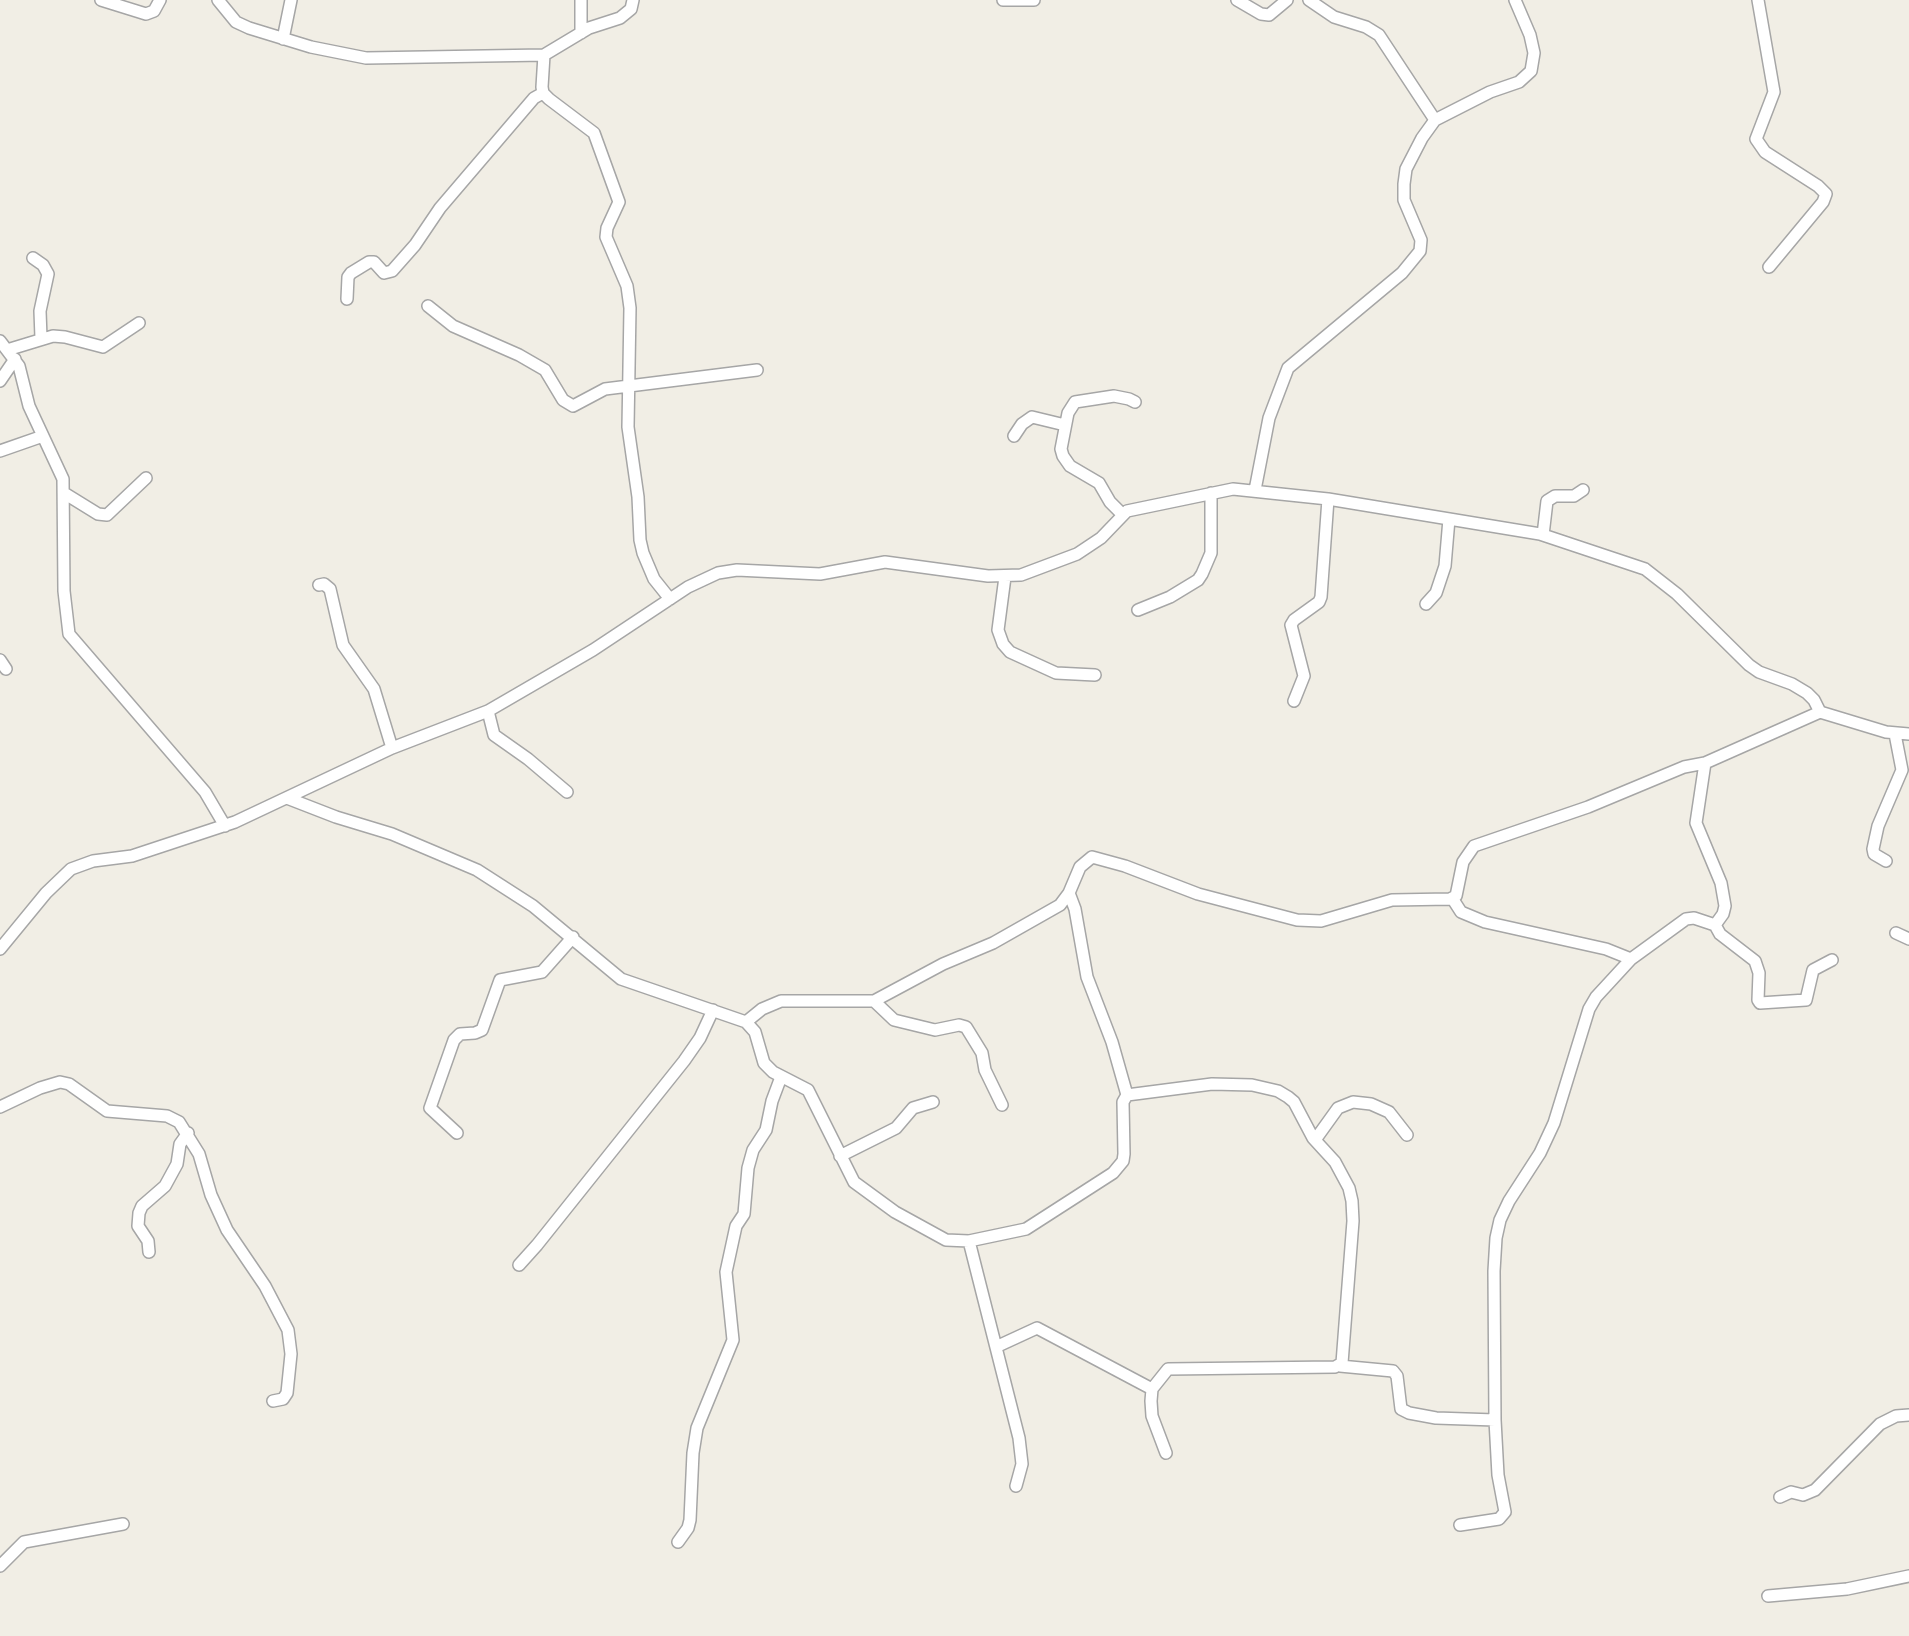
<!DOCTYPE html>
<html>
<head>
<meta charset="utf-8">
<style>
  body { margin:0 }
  canvas { display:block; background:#f1eee5 }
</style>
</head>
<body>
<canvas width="1909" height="1636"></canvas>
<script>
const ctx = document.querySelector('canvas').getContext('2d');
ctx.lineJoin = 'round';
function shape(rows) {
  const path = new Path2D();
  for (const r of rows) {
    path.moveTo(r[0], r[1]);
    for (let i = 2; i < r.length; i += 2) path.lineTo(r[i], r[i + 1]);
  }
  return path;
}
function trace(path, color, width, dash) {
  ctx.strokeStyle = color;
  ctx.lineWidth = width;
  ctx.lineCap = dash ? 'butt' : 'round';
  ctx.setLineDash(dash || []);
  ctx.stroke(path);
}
const minor = shape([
  [101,0,146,14,154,11,160,0],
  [218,0,236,22,249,28,311,47,366,58,544,55],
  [633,0,631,9,620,18,589,28,544,55,542,87,543,93,549,99,594,133,619,202,607,228,606,237,627,286,630,308,628,427,638,497,640,540,643,553,654,579,670,599],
  [1003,0,1034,0],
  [1237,0,1261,14,1269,15,1287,0],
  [1309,0,1334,17,1366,27,1379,35,1435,120],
  [1758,0,1774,92,1756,139,1765,152,1818,186,1826,194,1823,202,1769,267],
  [581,33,581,0],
  [283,39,291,0],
  [33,258,43,265,48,274,40,311,41,338],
  [347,299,348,277,351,273,369,262,374,262,384,273,392,271,415,245,440,208,534,98,543,93],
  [428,306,453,326,519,355,545,370,563,400,573,406,605,389,757,370],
  [0,341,19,366,29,406,63,479,64,591,69,634,205,792,225,826],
  [7,350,53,336,65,337,103,347,139,323],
  [0,381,15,359],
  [1014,436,1022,424,1032,417,1065,425],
  [0,451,43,436],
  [1255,490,1269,418,1288,368,1402,273,1420,251,1421,240,1404,200,1404,184,1406,169,1422,138,1435,120,1490,92,1519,82,1531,71,1534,53,1530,35,1515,0],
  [64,493,98,514,107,515,146,478],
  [1122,514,1110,502,1099,483,1070,466,1063,456,1061,449,1068,413,1075,402,1114,396,1129,399,1135,402],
  [1543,535,1547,501,1555,496,1574,496,1583,490],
  [1005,577,998,630,1003,644,1010,652,1056,673,1095,675],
  [319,585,324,584,330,589,343,645,374,689,392,748],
  [1426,604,1436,593,1445,566,1449,519],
  [1138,610,1170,597,1198,580,1202,574,1211,553,1211,493],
  [0,660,6,669],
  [1294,701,1304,676,1291,625,1294,620,1319,602,1321,597,1328,499],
  [488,711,494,735,528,759,567,792],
  [287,798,336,817,392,834,477,870,533,906,621,979,746,1022,755,1032,764,1063,773,1072,808,1090,854,1182,895,1212,946,1240,969,1241,1026,1229,1113,1173,1123,1161,1124,1154,1123,1102,1127,1095,1212,1084,1252,1085,1278,1091,1288,1097,1294,1102,1313,1138,1335,1162,1349,1188,1352,1201,1353,1221,1342,1363,1335,1367,1168,1369,1152,1389,1151,1401,1152,1416,1166,1453],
  [1886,861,1874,854,1873,849,1878,826,1902,770,1895,734],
  [1069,893,1075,909,1087,977,1112,1042,1127,1095],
  [1452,898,1461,912,1485,922,1606,949,1631,959],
  [1715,925,1720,934,1755,961,1759,973,1758,1000,1760,1003,1806,1000,1813,970,1832,960],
  [1896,933,1909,939],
  [0,949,46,893,71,869,93,861,132,856,235,822,392,748,488,711,593,650,688,587,718,573,737,570,820,574,885,562,988,576,1021,575,1077,554,1101,538,1127,511,1233,489,1328,499,1540,534,1645,569,1677,594,1749,665,1759,672,1792,684,1807,693,1814,700,1820,712,1886,732,1909,734],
  [874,1001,894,1020,935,1030,959,1025,966,1027,982,1053,985,1070,1002,1105],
  [746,1022,762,1009,781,1001,874,1001,943,964,993,943,1060,905,1069,893,1080,867,1092,857,1125,866,1198,894,1297,920,1321,921,1392,900,1450,899,1456,896,1463,862,1474,846,1588,807,1684,767,1705,763],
  [0,1107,40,1088,60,1082,69,1084,107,1111,167,1116,179,1122,199,1154,211,1195,227,1230,265,1286,288,1330,291,1354,287,1393,283,1399,273,1401],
  [457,1133,430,1108,454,1040,460,1034,475,1033,482,1030,500,980,542,972,573,937],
  [1315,1140,1338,1108,1353,1102,1371,1104,1389,1112,1407,1135],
  [840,1156,896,1128,913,1108,933,1102],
  [969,1241,1019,1438,1022,1464,1016,1486],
  [149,1252,148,1241,138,1226,139,1213,142,1206,165,1186,177,1164,180,1144,188,1133],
  [519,1265,537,1245,684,1061,700,1038,713,1010],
  [998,1346,1037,1328,1152,1389],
  [1340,1366,1393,1371,1397,1376,1401,1409,1409,1413,1436,1418,1495,1420],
  [1780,1497,1791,1492,1803,1495,1815,1490,1880,1424,1896,1416,1909,1415],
  [1460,1525,1499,1519,1505,1512,1498,1475,1495,1420,1494,1271,1496,1238,1500,1220,1509,1201,1540,1153,1554,1123,1589,1009,1596,997,1631,959,1686,919,1694,918,1715,925,1723,914,1725,906,1721,883,1696,823,1705,763,1820,712],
  [678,1542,688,1528,690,1520,693,1453,697,1428,733,1340,726,1272,736,1226,744,1214,748,1168,753,1150,766,1130,772,1101,781,1077],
  [0,1566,24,1542,123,1524],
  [1768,1596,1847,1589,1909,1576]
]);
trace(minor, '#a6a6a6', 14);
trace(minor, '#fff', 11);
</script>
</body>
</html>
